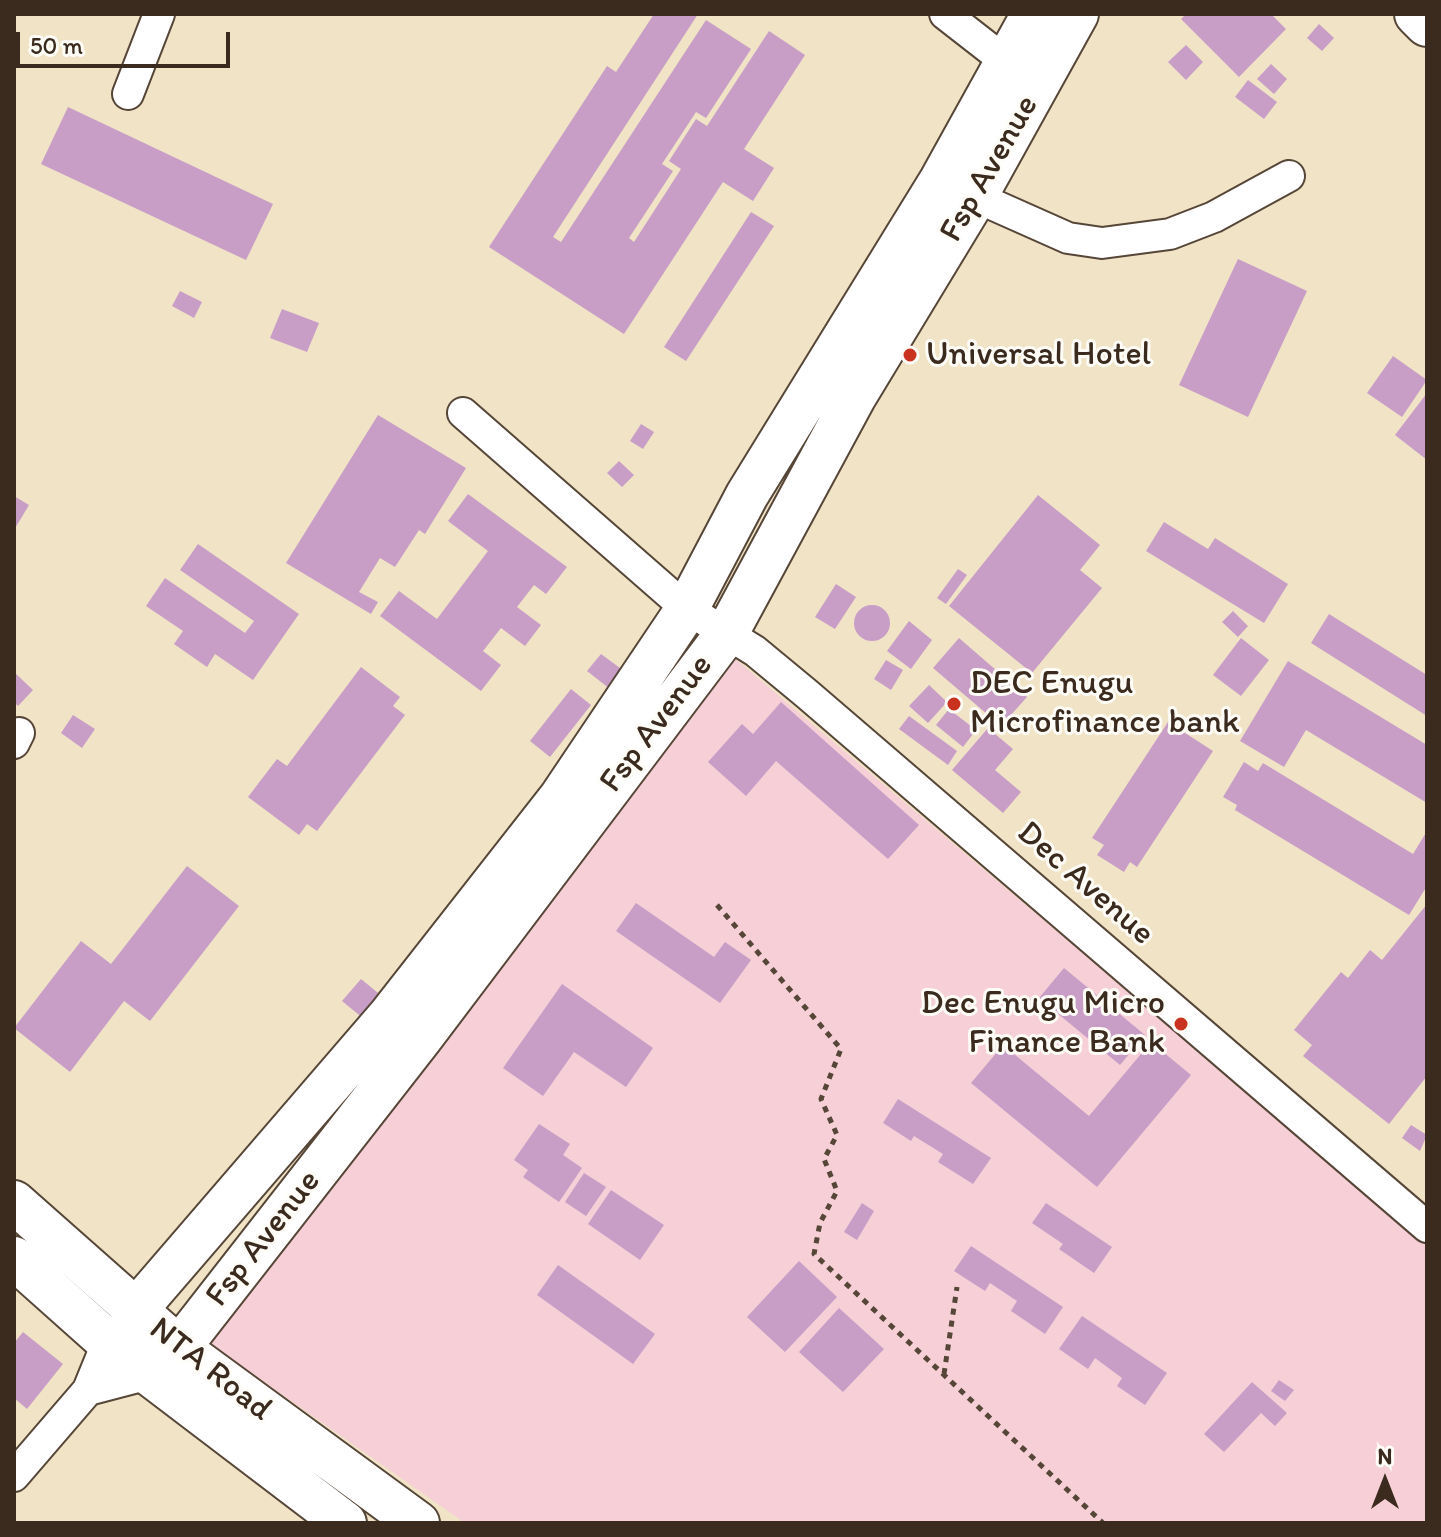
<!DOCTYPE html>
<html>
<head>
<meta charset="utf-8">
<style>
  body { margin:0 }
  #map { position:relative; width:1441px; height:1537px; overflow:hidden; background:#f0e3c6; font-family:Itim,sans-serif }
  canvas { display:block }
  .frame { position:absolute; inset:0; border:16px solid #3b2a1e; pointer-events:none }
  .north { position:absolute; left:1345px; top:1441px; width:80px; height:80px; -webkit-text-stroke:6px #fdfcf7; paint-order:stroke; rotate:0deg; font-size:22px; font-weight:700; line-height:32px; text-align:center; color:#3b2a1e }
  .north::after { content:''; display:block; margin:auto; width:28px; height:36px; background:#3b2a1e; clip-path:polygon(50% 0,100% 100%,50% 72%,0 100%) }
  .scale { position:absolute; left:16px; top:32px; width:214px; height:36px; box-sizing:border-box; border:4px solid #3b2a1e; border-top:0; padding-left:10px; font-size:24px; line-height:28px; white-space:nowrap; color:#3b2a1e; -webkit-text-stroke:6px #fdfcf7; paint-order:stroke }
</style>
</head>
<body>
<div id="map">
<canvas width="1441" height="1537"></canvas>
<div class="frame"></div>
<div class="north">N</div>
<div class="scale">50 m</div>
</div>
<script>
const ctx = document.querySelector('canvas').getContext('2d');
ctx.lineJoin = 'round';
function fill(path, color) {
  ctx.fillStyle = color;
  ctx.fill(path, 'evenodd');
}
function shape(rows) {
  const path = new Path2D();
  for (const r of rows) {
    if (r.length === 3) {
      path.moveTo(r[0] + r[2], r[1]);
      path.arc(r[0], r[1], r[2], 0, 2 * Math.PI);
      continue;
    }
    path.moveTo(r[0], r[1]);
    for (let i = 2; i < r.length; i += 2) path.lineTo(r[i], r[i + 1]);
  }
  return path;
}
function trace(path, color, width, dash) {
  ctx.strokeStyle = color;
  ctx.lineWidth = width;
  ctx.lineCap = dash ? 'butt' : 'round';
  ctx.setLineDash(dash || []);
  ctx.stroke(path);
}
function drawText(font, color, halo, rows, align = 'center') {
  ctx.font = font + ' Itim,sans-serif';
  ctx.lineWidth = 6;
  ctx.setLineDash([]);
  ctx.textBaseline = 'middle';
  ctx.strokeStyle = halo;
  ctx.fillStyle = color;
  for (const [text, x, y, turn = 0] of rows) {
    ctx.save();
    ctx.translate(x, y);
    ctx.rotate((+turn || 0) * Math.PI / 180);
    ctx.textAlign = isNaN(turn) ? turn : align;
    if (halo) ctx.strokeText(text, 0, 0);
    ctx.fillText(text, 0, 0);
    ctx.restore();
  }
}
const built = shape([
  [732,656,1427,1245,1427,1523,465,1523,207,1342]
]);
const building = shape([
  [654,14,698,14,553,237,561,242,706,20,751,49,706,118,696,112,662,164,673,171,629,238,634,242,681,169,669,161,696,119,707,126,769,31,805,55,744,149,774,168,753,201,723,182,624,334,489,247,607,66,616,72],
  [1186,14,1271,14,1286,29,1239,77,1181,19],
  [1319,24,1334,38,1322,51,1307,38],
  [1186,45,1203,62,1186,80,1168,62],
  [1271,64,1287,79,1274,94,1257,79],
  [1248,80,1277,102,1264,119,1235,97],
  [68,107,273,204,246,260,41,164],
  [751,212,774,226,686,361,664,347],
  [1238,259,1307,291,1248,417,1179,385],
  [180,291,202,302,194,318,172,306],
  [282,309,319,323,307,352,270,338],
  [1393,356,1427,380,1402,417,1367,393],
  [1427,393,1427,460,1395,435],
  [378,415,466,468,425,534,419,530,395,567,380,558,359,592,378,602,371,614,286,563],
  [641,424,654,432,643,449,630,441],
  [619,461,634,475,622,487,607,473],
  [468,494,567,567,546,594,534,585,517,607,541,625,525,646,501,628,483,651,501,665,481,691,380,616,399,591,437,619,488,551,448,521],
  [1038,495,1100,545,1080,570,1102,588,1032,673,949,606],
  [14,496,29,505,14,530],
  [1164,522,1208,549,1215,538,1288,584,1264,623,1146,551],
  [198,544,299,614,253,680,215,654,207,667,174,644,183,631,146,606,165,578,245,633,254,621,180,570],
  [958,569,967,575,946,604,937,598],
  [836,584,856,597,835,629,815,617],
  [872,623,18],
  [1233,611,1248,626,1238,637,1222,622],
  [1329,614,1427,675,1427,716,1311,643],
  [909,621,932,640,911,669,887,651],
  [959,638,1027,697,1001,726,933,668],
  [1241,638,1269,660,1241,696,1213,675],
  [601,654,624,671,610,689,587,671],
  [886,660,903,670,891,690,874,679],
  [1288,661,1427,745,1427,803,1306,730,1284,767,1240,741],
  [361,667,400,697,393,706,405,715,317,831,307,824,299,835,248,797,277,759,287,766],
  [14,672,33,690,18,706,14,702],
  [929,685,947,702,928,723,909,706],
  [571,689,591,705,550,757,530,741],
  [781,702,919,825,888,859,776,761,746,796,708,762,742,724,753,734],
  [949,709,976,730,963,747,936,725],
  [73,715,95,729,82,748,61,733],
  [909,716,957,751,948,765,899,729],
  [1168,722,1213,751,1137,867,1130,862,1124,872,1097,855,1104,845,1092,838],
  [988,728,1013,749,995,770,1021,792,1003,813,952,770],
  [1244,762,1258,771,1263,763,1413,854,1427,831,1427,886,1409,915,1235,810,1237,805,1223,797],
  [187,866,239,906,150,1021,124,1001,70,1072,14,1028,81,941,111,964],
  [636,903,714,957,725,942,751,960,720,1003,616,931],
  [1427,904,1427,1076,1389,1124,1303,1056,1312,1045,1294,1030,1341,972,1348,978,1370,950,1382,960],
  [1064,968,1145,1035,1120,1065,1039,998],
  [361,979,383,997,364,1019,342,1001],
  [562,984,653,1048,626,1087,574,1052,543,1096,503,1068],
  [1151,1042,1191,1075,1097,1187,971,1083,1003,1045,1089,1116],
  [898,1099,991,1158,973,1184,938,1162,943,1154,914,1136,911,1141,883,1123],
  [539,1124,570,1144,563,1155,582,1168,559,1202,523,1177,528,1170,514,1160],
  [1411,1125,1427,1135,1420,1151,1402,1138],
  [584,1173,606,1187,586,1216,565,1202],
  [611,1190,664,1225,640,1260,588,1224],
  [862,1203,874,1211,857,1240,844,1232],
  [1046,1203,1112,1247,1094,1273,1059,1249,1063,1244,1032,1223],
  [971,1246,1063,1307,1045,1334,1011,1311,1017,1301,990,1283,985,1291,954,1271],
  [799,1261,837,1297,785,1352,747,1317],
  [558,1265,655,1334,633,1364,537,1295],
  [839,1308,884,1349,843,1392,799,1352],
  [1082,1316,1167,1373,1145,1405,1117,1386,1122,1378,1095,1358,1088,1369,1059,1349],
  [23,1332,63,1364,27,1409,14,1398,14,1343],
  [1279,1380,1294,1390,1285,1401,1271,1391],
  [1252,1382,1287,1413,1275,1426,1261,1413,1224,1452,1204,1434]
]);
const path = shape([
  [717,905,841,1049,821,1099,837,1135,824,1159,837,1191,820,1223,814,1254,1103,1523],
  [944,1374,957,1287]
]);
const minor = shape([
  [945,14,1022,74],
  [128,94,159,14],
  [960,190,1068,238,1102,243,1170,234,1214,217,1289,176],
  [463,413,687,609,755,651,807,694,1427,1227],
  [14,743,19,733],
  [88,1390,149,1374,160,1364],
  [14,1476,88,1390,108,1341,118,1330]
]);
const secondary = shape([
  [14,1202,179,1348,418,1523],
  [14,1258,115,1348,345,1523],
  [135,1311,390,1015,560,798,687,609,747,495,941,180,1033,14],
  [179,1348,421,1038,727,633,855,396,975,198,1077,14]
]);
const primary = shape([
  [1417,14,1427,24]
]);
const markers = [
  [910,355,8,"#c8321e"],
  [954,704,8,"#c8321e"],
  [1181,1024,8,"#c8321e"]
];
const streetNames = [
  ["Fsp Avenue",990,169,-60],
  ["Fsp Avenue",657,724,-53],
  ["Dec Avenue",1085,884,41],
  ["Fsp Avenue",264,1239,-52],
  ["NTA Road",210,1370,38]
];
const poiNames = [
  ["Universal Hotel",926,355],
  ["DEC Enugu",970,684],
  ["Microfinance bank",970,723],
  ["Dec Enugu Micro",1165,1004,"right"],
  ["Finance Bank",1165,1043,"right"]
];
fill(built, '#f6cfd7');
fill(building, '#c89ec7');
trace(minor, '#564637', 34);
trace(secondary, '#564637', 46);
trace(primary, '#564637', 48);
trace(path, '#564637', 5, [6, 6]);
trace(minor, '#fff', 30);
trace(secondary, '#fff', 42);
trace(primary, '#fff', 44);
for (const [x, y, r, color] of markers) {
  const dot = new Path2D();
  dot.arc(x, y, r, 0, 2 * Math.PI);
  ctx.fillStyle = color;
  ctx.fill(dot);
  trace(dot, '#fdfcf7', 3);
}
drawText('34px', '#3b2a1e', '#fdfcf7', streetNames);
drawText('34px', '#3b2a1e', '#fdfcf7', poiNames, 'left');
</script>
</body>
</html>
